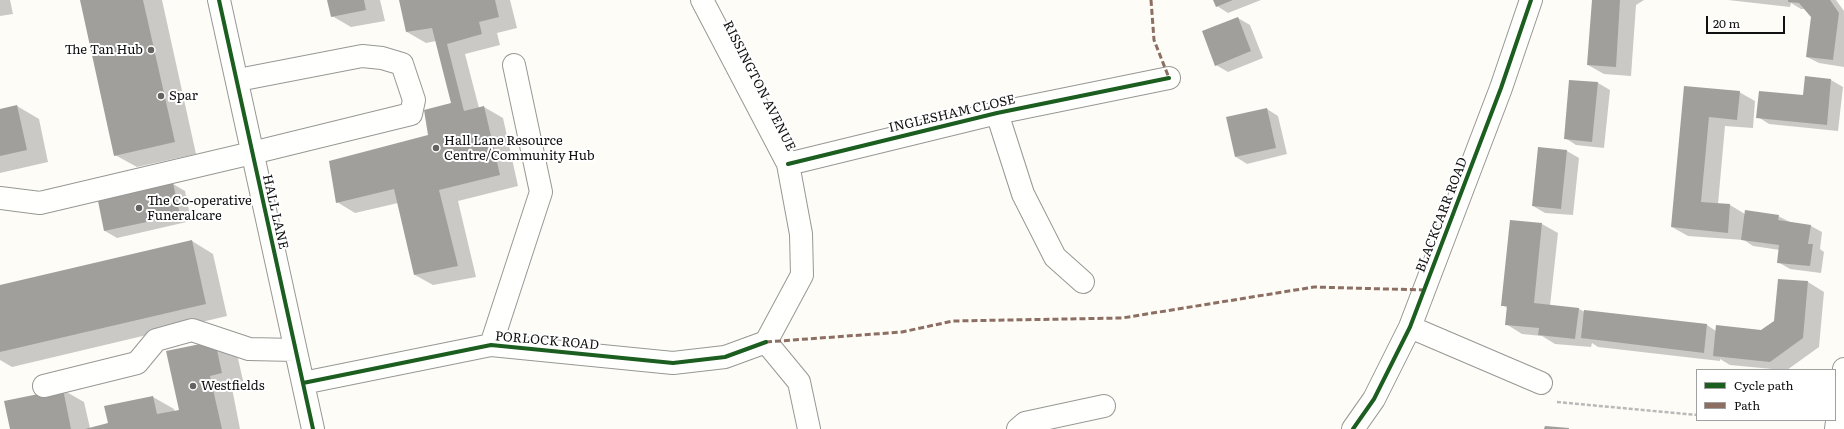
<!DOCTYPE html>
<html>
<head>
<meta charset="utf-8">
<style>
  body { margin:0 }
  #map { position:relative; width:1844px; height:429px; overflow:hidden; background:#fdfcf7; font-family:Literata,serif }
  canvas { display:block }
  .legend { position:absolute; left:1696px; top:369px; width:140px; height:52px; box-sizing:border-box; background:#fff; border:1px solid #a0a0a0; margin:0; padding:5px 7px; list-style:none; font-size:12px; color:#111 }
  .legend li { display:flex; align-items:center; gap:8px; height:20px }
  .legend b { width:20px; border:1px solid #a0a0a0 }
  .scale { position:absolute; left:1706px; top:16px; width:79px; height:18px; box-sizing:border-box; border:2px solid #111; border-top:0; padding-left:5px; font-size:12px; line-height:14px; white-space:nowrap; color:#111; -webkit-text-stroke:3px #fff; paint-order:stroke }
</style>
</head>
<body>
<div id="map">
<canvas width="1844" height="429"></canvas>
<ul class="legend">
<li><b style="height:5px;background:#1b5e20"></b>Cycle path</li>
<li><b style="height:5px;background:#8d6e63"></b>Path</li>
</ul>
<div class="scale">20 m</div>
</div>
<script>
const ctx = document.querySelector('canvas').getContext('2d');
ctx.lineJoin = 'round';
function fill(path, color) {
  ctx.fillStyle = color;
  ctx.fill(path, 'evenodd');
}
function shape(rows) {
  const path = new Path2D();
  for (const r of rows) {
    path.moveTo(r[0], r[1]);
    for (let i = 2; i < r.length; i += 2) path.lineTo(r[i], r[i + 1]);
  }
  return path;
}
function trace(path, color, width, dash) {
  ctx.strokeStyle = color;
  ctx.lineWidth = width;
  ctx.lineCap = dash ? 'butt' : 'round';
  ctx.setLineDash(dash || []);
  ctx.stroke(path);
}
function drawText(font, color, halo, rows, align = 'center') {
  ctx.font = font + ' Literata,serif';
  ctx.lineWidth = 4;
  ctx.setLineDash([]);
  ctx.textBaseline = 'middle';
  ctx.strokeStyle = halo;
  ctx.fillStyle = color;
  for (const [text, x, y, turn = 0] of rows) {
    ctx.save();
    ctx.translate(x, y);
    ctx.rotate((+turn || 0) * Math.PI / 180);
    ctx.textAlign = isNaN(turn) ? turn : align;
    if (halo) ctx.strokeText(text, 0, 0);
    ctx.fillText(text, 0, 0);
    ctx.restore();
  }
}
const shadow = shape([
  [0,0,10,0,13,14,0,16],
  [81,0,162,0,196,154,137,167,115,155],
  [328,0,380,0,385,21,351,27,332,16],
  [400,0,510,0,517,28,497,33,500,45,465,54,479,108,484,107,503,118,518,186,458,201,476,277,433,285,415,275,398,203,355,213,337,202,429,136,452,104,436,41,426,43,407,32],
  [1214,0,1261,0,1228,13,1217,6],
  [1593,0,1644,0,1636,5,1631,76,1604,74,1588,65],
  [1728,0,1836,0,1844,11,1844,67,1819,63,1807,57,1812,17,1805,9,1801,9,1791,3,1790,7],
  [1238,18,1250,25,1263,58,1228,72,1216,65],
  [1806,77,1831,80,1843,87,1838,131,1769,124,1758,117,1804,96],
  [1570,81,1598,83,1610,90,1604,148,1576,145,1565,138],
  [1685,87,1739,92,1755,101,1753,128,1725,126,1718,204,1730,205,1745,214,1778,216,1790,222,1811,226,1822,232,1820,249,1824,252,1821,273,1790,269,1778,262,1780,250,1753,246,1744,240,1688,236,1672,227],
  [17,106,39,119,48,162,0,173,0,110],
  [1267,109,1278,116,1287,154,1247,164,1236,157],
  [1567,151,1579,158,1573,215,1545,213,1533,206],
  [173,184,185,191,191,221,117,238,105,231,99,201],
  [1542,224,1558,233,1550,306,1579,309,1585,312,1585,311,1707,325,1716,331,1762,331,1775,321,1808,282,1824,292,1819,347,1787,370,1783,370,1730,365,1720,359,1720,361,1598,347,1592,343,1591,347,1555,344,1542,336,1522,334,1506,324,1507,308,1502,305],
  [192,241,213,254,227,316,12,367,0,360,0,286],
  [215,342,237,354,244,385,232,388,240,429,11,429,63,390,84,402,90,428,109,424,153,397,174,409,175,412,180,410]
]);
const building = shape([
  [80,0,143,0,175,142,114,156],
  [327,0,364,0,366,10,331,17],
  [399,0,495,0,499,17,479,22,482,34,447,44,464,111,484,106,500,175,439,190,458,266,414,275,394,189,336,203,329,161,428,135,424,110,451,103,432,28,406,32],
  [1213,0,1233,0,1216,7],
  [1592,0,1620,0,1616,67,1587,65],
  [1788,0,1830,0,1839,13,1833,60,1806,57,1811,17,1799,3,1788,2],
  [1238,17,1251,51,1215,66,1202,31],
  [1805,76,1831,79,1827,125,1756,118,1759,91,1803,95],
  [1569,80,1598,82,1592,142,1564,139],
  [1684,86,1740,91,1737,120,1709,117,1701,202,1730,204,1728,233,1671,227],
  [17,105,27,150,0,156,0,109],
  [1267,108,1276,148,1235,157,1226,117],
  [1538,147,1567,150,1561,209,1532,206],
  [173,183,180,215,104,231,98,201],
  [1745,210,1779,215,1778,220,1811,225,1808,244,1813,244,1810,266,1777,263,1779,245,1741,240],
  [1510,220,1542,223,1534,303,1579,308,1575,339,1538,335,1539,328,1505,325,1507,306,1501,306],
  [192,240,206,304,0,352,0,285],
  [1778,279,1808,281,1803,338,1770,362,1713,356,1716,325,1761,330,1774,321],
  [1584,310,1707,324,1704,353,1581,338],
  [215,341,222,373,210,376,222,429,85,429,108,423,104,406,153,396,157,414,179,410,166,351],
  [63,389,71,429,10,429,4,401],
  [1545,426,1569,428,1569,429,1544,429]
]);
const path = shape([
  [1557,402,1697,415]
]);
const minor = shape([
  [219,0,313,429],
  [702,0,788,164,801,234,802,275,766,342],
  [997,113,1023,194,1055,257,1083,282],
  [788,164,997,113,1169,78],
  [0,198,40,203,252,153,411,114,414,100,402,64,382,58,362,56,238,80],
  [1410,327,1541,383],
  [766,342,799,382,809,429],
  [491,345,541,192,514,65],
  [303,383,491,345,673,363,725,357,766,342],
  [44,386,137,363,156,340,192,330,249,349,295,350],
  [1018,429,1025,423,1104,406],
  [1353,429,1374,399,1410,327,1501,88,1531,0],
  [1836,429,1844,369]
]);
const quiet = shape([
  [1151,0,1154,40,1169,78],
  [766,342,902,332,953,321,1122,318,1314,287,1424,290]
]);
const cycleway = shape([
  [219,0,313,429],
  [788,164,997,113,1169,78],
  [303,383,491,345,673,363,725,357,766,342],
  [1353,429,1374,399,1410,327,1501,88,1531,0]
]);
const markers = [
  [151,50,4,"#646362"],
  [161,96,4,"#646362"],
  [436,148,4,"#646362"],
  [139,208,4,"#646362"],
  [193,386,4,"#646362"]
];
const poiNames = [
  ["The Tan Hub",143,50,"right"],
  ["Spar",169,96],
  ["Hall Lane Resource",444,141],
  ["Centre/Community Hub",444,156],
  ["The Co-operative",147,201],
  ["Funeralcare",147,216],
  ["Westfields",201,386]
];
const streetNames = [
  ["RISSINGTON AVENUE",759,86,63],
  ["INGLESHAM CLOSE",952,114,-13],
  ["HALL LANE",275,212,77],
  ["BLACKCARR ROAD",1442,215,-69],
  ["PORLOCK ROAD",547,341,5]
];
fill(shadow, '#0003');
fill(building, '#a19f9c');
trace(minor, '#979795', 24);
trace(path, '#b9b9b8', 2.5, [4, 2]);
trace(minor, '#fffffe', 22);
trace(quiet, '#8d6e63', 3, [6, 3]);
trace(cycleway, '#1b5e20', 4);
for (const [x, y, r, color] of markers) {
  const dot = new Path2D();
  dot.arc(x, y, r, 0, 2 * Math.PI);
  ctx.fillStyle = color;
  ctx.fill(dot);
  trace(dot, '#fff', 1.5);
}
drawText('13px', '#111', '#fff', poiNames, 'left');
drawText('13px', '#111', '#fff', streetNames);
</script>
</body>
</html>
